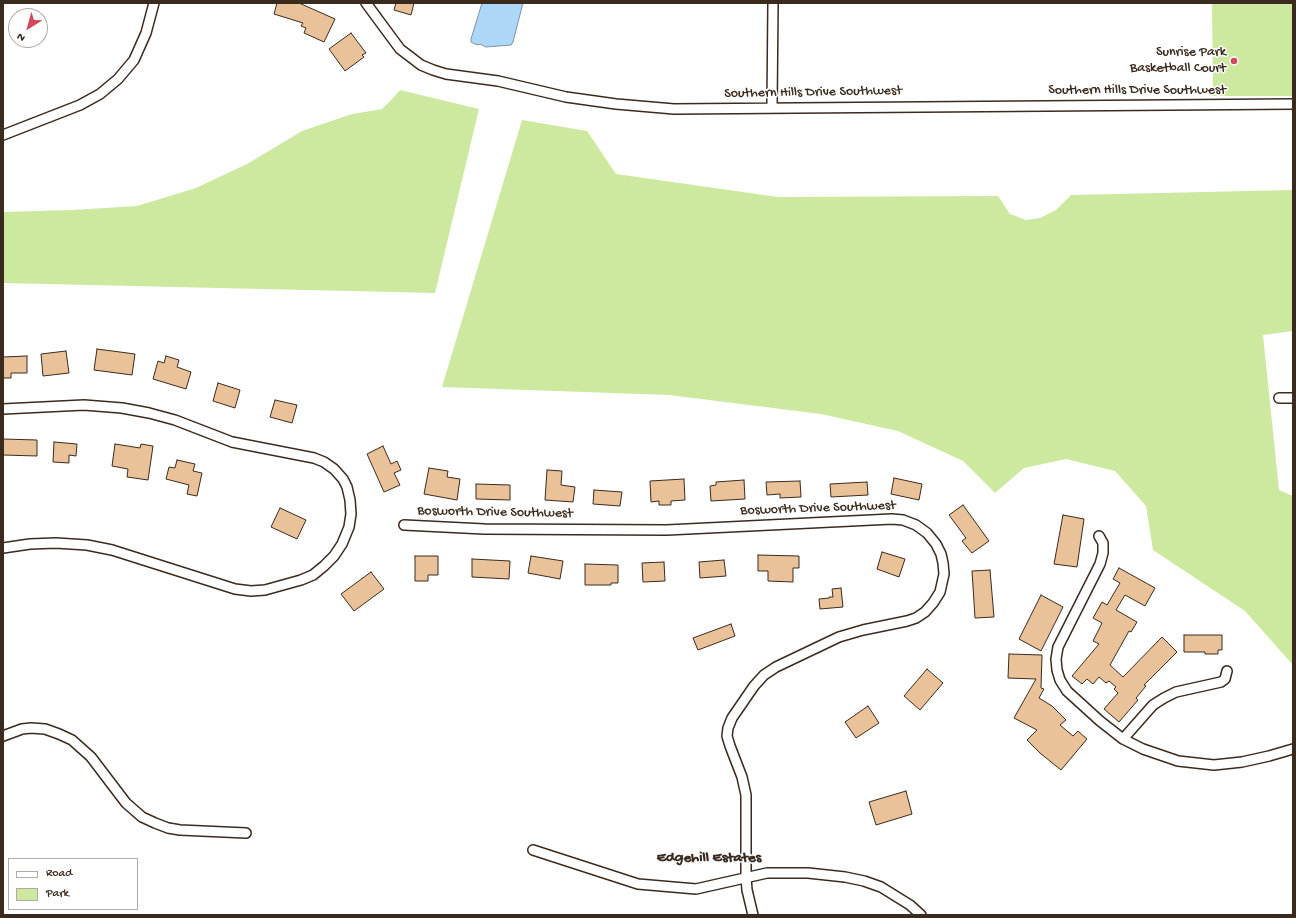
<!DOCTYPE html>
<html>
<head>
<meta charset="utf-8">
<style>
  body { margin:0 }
  #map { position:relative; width:1296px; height:918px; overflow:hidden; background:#fff; font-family:"Gochi Hand",sans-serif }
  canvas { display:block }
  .frame { position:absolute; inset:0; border:4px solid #3b2a1e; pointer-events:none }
  .legend { position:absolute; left:8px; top:858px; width:130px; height:52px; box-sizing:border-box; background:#fff; border:1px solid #b1aaa5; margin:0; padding:5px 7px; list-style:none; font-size:12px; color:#3b2a1e }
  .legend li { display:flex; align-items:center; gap:8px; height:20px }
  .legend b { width:20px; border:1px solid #b1aaa5 }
  .north { position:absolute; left:8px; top:8px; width:40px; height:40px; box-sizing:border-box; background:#fff; border:1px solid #b1aaa5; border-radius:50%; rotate:217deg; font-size:11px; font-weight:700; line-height:16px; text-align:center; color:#3b2a1e }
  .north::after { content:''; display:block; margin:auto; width:14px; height:18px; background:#d1495b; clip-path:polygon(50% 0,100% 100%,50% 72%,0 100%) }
</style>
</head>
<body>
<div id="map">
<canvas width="1296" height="918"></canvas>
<div class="frame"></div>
<ul class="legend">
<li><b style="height:5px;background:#fff"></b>Road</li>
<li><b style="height:11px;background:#cde9a0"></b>Park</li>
</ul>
<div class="north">N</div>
</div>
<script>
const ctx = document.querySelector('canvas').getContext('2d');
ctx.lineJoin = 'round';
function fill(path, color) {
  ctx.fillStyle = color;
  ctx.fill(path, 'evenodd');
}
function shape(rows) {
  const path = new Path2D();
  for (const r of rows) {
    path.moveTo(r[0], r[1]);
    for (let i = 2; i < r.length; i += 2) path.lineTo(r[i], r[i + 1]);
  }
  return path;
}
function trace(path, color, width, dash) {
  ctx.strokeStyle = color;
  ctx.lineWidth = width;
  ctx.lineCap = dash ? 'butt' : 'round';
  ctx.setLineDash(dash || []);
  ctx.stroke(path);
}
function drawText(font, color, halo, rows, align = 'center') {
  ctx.font = font + ' "Gochi Hand",sans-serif';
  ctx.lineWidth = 3;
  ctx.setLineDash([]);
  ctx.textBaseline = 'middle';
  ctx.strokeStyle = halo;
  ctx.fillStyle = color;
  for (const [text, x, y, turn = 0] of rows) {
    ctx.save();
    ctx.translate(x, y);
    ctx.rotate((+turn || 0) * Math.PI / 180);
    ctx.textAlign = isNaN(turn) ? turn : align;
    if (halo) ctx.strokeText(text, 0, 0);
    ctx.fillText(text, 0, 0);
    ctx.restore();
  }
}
const green = shape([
  [1212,3,1293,3,1293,96,1213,96],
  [400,90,479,109,435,293,3,283,3,212,72,210,137,206,196,188,247,164,302,131,352,114,382,109,394,97],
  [522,120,587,131,616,174,778,197,998,196,1010,214,1026,220,1040,218,1056,210,1071,195,1293,190,1293,331,1263,335,1279,490,1293,496,1293,665,1245,611,1153,550,1146,506,1115,471,1066,459,1024,468,995,493,963,461,898,431,821,414,669,395,442,387]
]);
const water = shape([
  [482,3,523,3,513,42,511,45,486,47,480,44,479,45,475,44,471,42,471,39,482,3]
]);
const building = shape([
  [277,3,299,3,335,19,324,42,304,33,306,28,301,26,303,23,274,14,277,3],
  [396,3,414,3,411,15,394,10,396,3],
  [351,33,366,53,362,55,364,57,345,71,329,49,351,33],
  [97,349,135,354,132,375,94,370,97,349],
  [66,351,69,373,43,376,41,354,66,351],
  [27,356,27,373,11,373,11,378,3,378,3,357,27,356],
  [166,356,179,360,177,367,191,372,186,389,153,379,158,361,164,363,166,356],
  [218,383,240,390,235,408,213,401,218,383],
  [275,400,297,405,292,423,270,417,275,400],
  [3,439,37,440,37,456,3,455,3,439],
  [54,442,77,444,76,456,69,455,69,463,53,462,54,442],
  [115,444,140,448,141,444,153,446,148,480,127,477,128,469,112,466,115,444],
  [383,446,391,464,397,461,401,470,394,473,400,485,384,492,367,454,383,446],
  [177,460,195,464,193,471,202,473,197,496,187,494,189,485,166,479,169,467,175,468,177,460],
  [429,468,448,471,447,477,460,479,457,500,424,494,429,468],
  [547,470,562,471,561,485,575,487,573,502,545,500,547,470],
  [894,478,922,484,919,500,891,494,894,478],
  [684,479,685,500,671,501,671,505,659,505,659,501,651,502,650,481,684,479],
  [744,480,745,499,711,501,710,486,716,485,716,482,744,480],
  [800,481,801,497,780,498,780,494,767,495,766,482,800,481],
  [867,482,868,495,831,497,830,484,867,482],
  [476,484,510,485,510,500,476,499,476,484],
  [594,490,622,492,620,506,593,504,594,490],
  [963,505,989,541,972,553,962,541,966,538,949,515,963,505],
  [280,508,306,520,297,539,271,527,280,508],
  [1063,515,1084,519,1077,567,1054,564,1063,515],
  [882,552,905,559,899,577,877,569,882,552],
  [758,555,799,556,799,568,793,568,793,582,768,581,768,571,758,571,758,555],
  [415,556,438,556,438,575,428,575,428,581,415,581,415,556],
  [531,556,563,561,560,579,528,573,531,556],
  [472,559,510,561,509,579,472,577,472,559],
  [724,560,726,576,700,578,699,562,724,560],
  [664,562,665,581,643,582,642,563,664,562],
  [585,564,618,565,618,583,611,583,611,585,585,585,585,564],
  [1119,568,1155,588,1145,606,1125,595,1116,610,1137,622,1131,632,1129,631,1110,665,1123,677,1162,637,1177,652,1144,685,1146,686,1136,698,1138,700,1119,722,1104,709,1118,693,1114,689,1116,687,1109,681,1106,683,1099,677,1093,684,1087,679,1082,684,1072,676,1099,644,1093,641,1102,623,1093,618,1102,602,1107,605,1120,583,1113,579,1119,568],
  [990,570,994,617,975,618,972,571,990,570],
  [371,572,384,589,354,611,341,594,371,572],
  [841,588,843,607,820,609,819,599,829,598,829,597,833,597,832,589,841,588],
  [1041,595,1063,607,1041,651,1019,639,1041,595],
  [731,624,735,636,698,650,693,638,731,624],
  [1184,635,1222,635,1222,650,1218,650,1218,654,1205,654,1205,652,1184,652,1184,635],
  [1009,654,1042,655,1041,688,1044,689,1039,698,1052,706,1066,720,1060,725,1073,736,1078,731,1087,739,1061,770,1040,753,1027,740,1037,730,1014,718,1036,679,1008,678,1009,654],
  [927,669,943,683,920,710,904,696,927,669],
  [868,706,879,723,856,738,845,722,868,706],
  [906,791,912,814,876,825,869,802,906,791]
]);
const minor = shape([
  [366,3,400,49,421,65,433,70,446,74,498,81,566,97,616,104,674,109,1293,104],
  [772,107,773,3],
  [3,135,80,105,100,94,118,79,134,60,146,33,154,3],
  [1279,398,1293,398],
  [3,409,84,405,122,408,149,413,175,420,232,442,314,458,324,462,334,469,343,479,347,487,350,500,351,514,349,527,342,544,334,556,324,566,313,575,301,580,265,590,251,591,235,589,112,550,87,545,56,543,30,544,3,548],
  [404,525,484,529,667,530,892,519,903,520,916,525,927,533,936,544,941,554,943,563,944,574,940,592,933,603,925,612,916,618,907,621,863,630,839,637,776,667,764,675,754,686,732,718,728,728,727,736,730,746,742,777,746,795,746,877,747,890,753,915],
  [1099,536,1103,543,1103,553,1100,564,1058,647,1056,659,1057,670,1060,680,1067,691,1100,721,1123,739,1143,749,1178,761,1214,765,1242,762,1269,756,1293,749],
  [3,736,22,729,31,728,45,729,59,734,72,740,91,757,126,803,142,817,155,823,168,828,180,830,246,833],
  [1123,739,1153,705,1164,698,1176,692,1221,682,1225,679,1227,671],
  [533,850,638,884,696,889,767,873,808,873,845,877,864,881,881,887,910,905,921,915]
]);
const markers = [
  [1234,61,4,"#d1495b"]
];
const poiNames = [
  ["Sunrise Park",1226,53],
  ["Basketball Court",1226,69]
];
const streetNames = [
  ["Southern Hills Drive Southwest",1137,91],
  ["Southern Hills Drive Southwest",813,93,-1],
  ["Bosworth Drive Southwest",818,509,-2],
  ["Bosworth Drive Southwest",495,513,1]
];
const neighbourhoodNames = [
  ["Edgehill Estates",709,859]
];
fill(green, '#cde9a0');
fill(water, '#add7f8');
trace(water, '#7f92a1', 1);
fill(building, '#e9c299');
trace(building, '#3b2a1e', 1);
trace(minor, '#3b2a1e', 12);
trace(minor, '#fff', 9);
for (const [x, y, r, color] of markers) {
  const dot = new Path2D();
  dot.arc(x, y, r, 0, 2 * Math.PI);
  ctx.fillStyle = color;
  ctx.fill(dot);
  trace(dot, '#fff', 1.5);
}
drawText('14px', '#3b2a1e', '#fff', poiNames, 'right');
drawText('14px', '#3b2a1e', '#fff', streetNames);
drawText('bold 15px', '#3b2a1e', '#fff', neighbourhoodNames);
</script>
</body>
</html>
